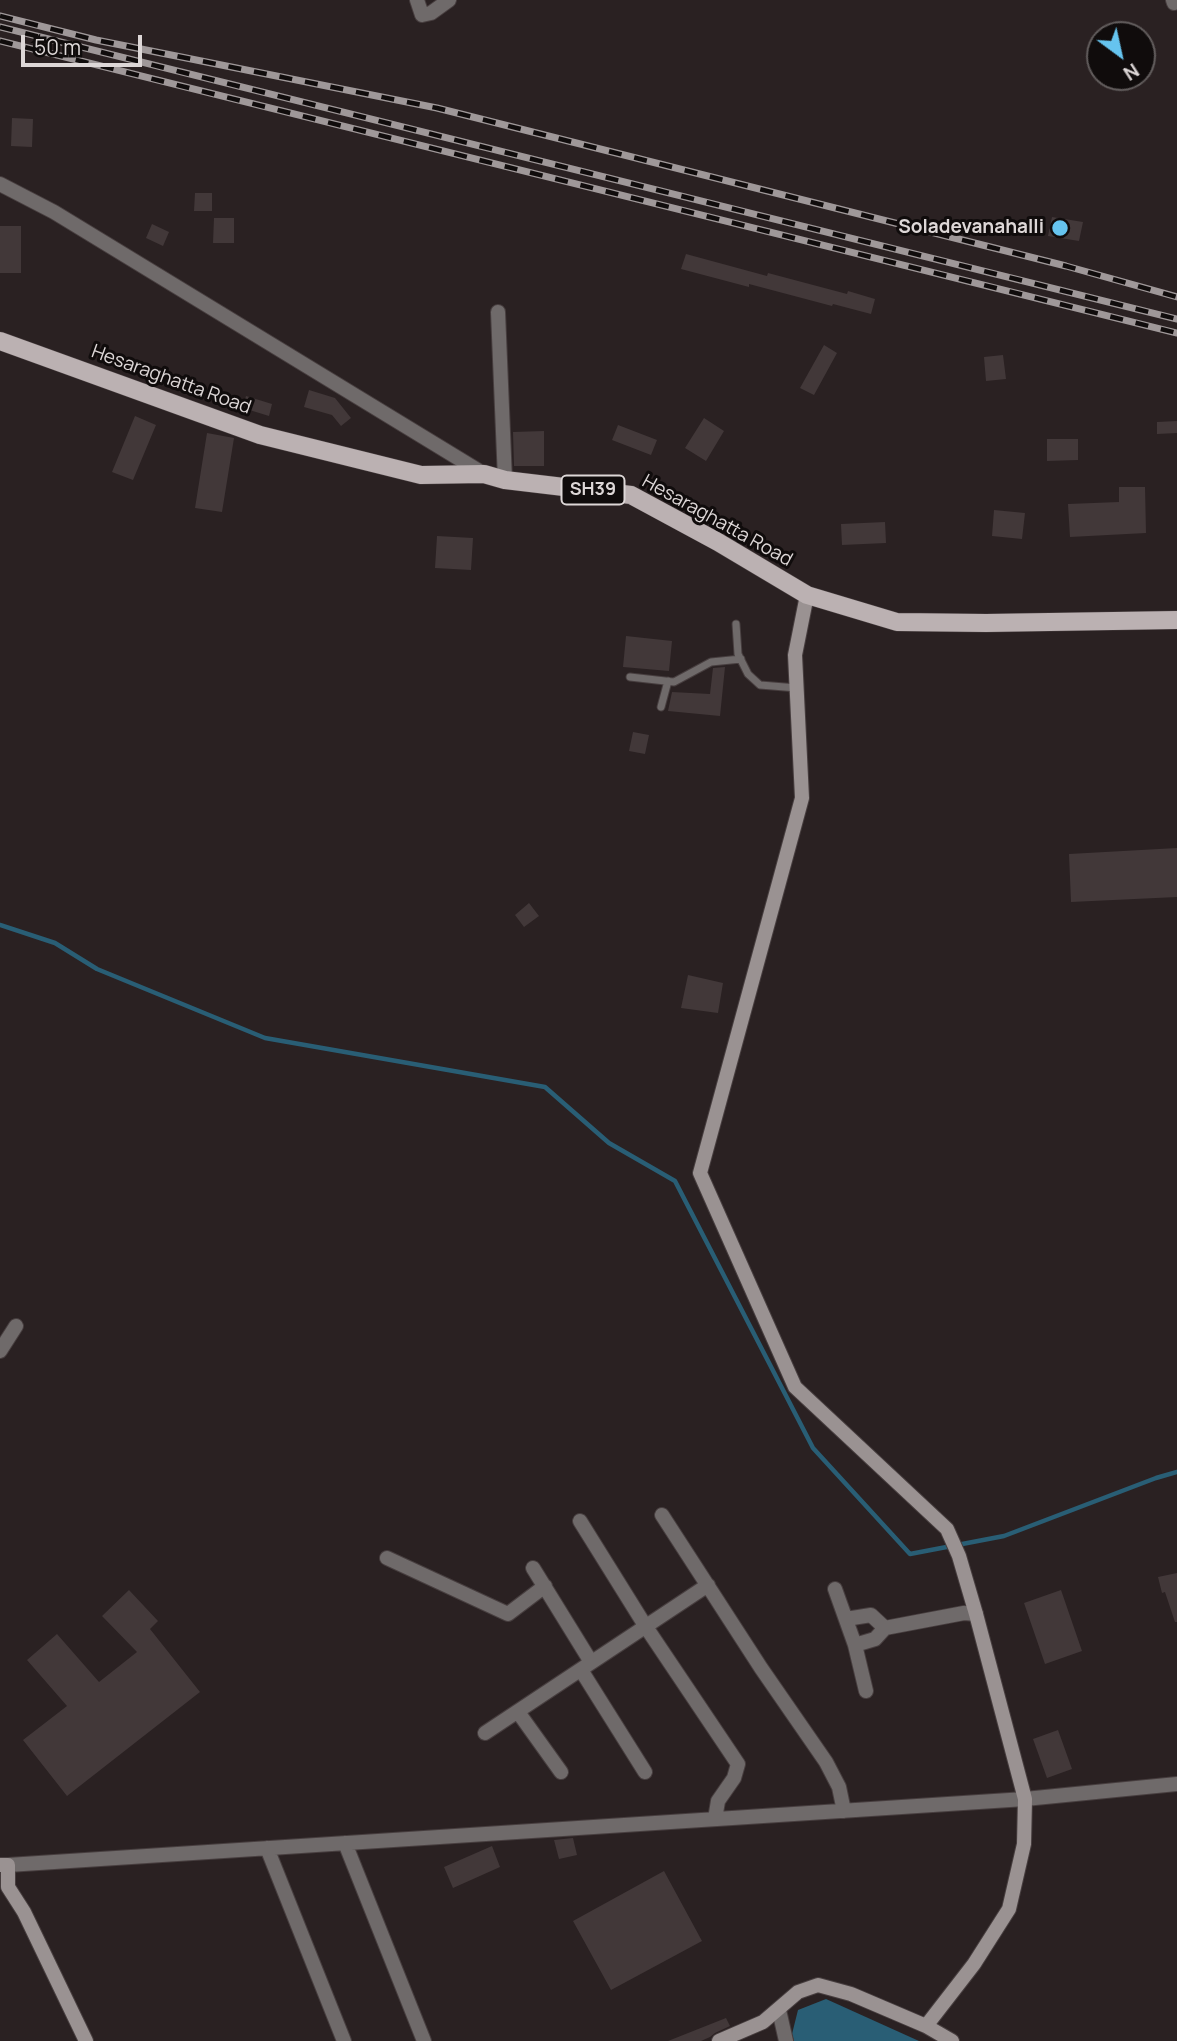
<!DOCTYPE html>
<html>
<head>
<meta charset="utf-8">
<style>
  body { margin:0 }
  #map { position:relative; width:1177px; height:2041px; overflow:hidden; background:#2a2122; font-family:Manrope,sans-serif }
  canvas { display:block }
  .north { position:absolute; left:1086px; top:21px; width:70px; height:70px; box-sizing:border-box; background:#100c0c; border:2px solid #625d5d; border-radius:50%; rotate:147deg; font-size:19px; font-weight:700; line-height:28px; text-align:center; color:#ddd7d7 }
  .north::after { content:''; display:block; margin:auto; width:24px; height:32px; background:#66c4ef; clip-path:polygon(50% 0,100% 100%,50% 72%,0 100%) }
  .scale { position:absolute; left:21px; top:35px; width:121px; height:32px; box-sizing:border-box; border:4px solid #ddd7d7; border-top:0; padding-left:9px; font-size:21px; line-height:24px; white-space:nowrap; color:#ddd7d7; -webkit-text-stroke:5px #100c0c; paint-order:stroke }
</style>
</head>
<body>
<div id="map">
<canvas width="1177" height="2041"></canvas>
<div class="north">N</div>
<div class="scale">50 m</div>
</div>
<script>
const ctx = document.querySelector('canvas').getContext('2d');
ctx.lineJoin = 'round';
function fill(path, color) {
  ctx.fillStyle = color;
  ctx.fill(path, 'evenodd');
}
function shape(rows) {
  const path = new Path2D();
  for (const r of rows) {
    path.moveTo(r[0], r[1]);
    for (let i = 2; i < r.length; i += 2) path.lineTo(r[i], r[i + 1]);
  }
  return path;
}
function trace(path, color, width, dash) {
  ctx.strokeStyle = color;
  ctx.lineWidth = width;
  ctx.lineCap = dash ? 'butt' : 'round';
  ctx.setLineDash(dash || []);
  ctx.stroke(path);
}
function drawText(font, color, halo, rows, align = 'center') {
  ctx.font = font + ' Manrope,sans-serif';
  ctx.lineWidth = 6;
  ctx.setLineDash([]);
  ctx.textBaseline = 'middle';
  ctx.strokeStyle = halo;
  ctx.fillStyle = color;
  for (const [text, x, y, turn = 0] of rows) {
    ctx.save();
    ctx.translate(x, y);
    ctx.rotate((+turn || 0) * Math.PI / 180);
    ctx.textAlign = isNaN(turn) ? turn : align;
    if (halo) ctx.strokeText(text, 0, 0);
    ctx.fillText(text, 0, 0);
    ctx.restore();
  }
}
const water = shape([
  [826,1999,919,2041,794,2041,792,2034,798,2010]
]);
const stream = shape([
  [0,925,55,943,97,969,265,1038,545,1087,609,1143,675,1181,813,1448,910,1554,1004,1536,1156,1478,1177,1472]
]);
const building = shape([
  [12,118,33,119,32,147,11,146],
  [195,193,212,193,212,211,194,211],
  [1052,217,1083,222,1079,241,1048,236],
  [214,218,234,218,234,243,213,243],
  [152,224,169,232,163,246,146,238],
  [0,226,21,226,21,273,0,273],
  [686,254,767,276,768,273,847,294,848,291,875,299,871,314,833,304,832,306,749,284,749,287,681,269],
  [824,345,837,353,814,395,800,388],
  [1003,355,1006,379,986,381,984,357],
  [309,390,335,398,351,418,341,426,332,415,304,407],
  [246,396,272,404,269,416,243,408],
  [135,416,156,425,133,480,112,472],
  [704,418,724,431,706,461,685,448],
  [1177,421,1177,433,1157,434,1157,422],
  [618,425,657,440,651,455,612,440],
  [544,431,544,466,514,466,513,432],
  [207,433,234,438,222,512,195,508],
  [1047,439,1078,439,1078,460,1047,461],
  [1119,487,1145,487,1146,533,1070,537,1068,504,1119,502],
  [994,510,1025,513,1022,539,992,536],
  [885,522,886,543,842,545,841,524],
  [437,536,473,538,471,570,435,568],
  [626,636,672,641,669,671,623,667],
  [725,667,720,716,668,711,672,692,710,694,713,668],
  [633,732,649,735,645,754,629,751],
  [1177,848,1177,897,1071,902,1069,854],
  [529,903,539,916,524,927,515,915],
  [688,975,723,983,718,1013,681,1008],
  [1177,1573,1177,1622,1175,1622,1165,1592,1162,1593,1158,1577],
  [129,1590,158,1621,150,1629,200,1692,67,1796,23,1740,67,1706,27,1660,57,1634,99,1682,137,1652,102,1616],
  [1061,1590,1082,1651,1045,1664,1024,1603],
  [1058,1730,1072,1769,1047,1778,1033,1739],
  [573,1838,577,1855,559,1859,554,1840],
  [492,1846,500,1867,453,1888,444,1867],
  [664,1871,702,1941,611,1990,573,1921],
  [726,2018,730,2026,715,2033,710,2037,701,2041,668,2041]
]);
const lane = shape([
  [736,624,738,654,748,674,760,685,797,688],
  [630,677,674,682,711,662,741,659],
  [661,707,668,681]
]);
const street = shape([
  [417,0,422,15,431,13,449,0],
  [1173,0,1174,3],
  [0,184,54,212,484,474],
  [498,312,505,480],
  [0,1351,16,1326],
  [662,1515,761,1668,826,1762,839,1787,844,1811],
  [580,1521,646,1627,738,1764,734,1778,718,1801,715,1819],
  [387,1558,508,1614,545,1586],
  [533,1568,591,1662],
  [835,1589,855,1645,875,1639,885,1628],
  [846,1619,871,1615,885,1628,964,1613,976,1614],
  [855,1645,866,1691],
  [581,1670,645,1772],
  [518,1712,561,1772],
  [485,1733,708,1585],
  [345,1843,424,2041],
  [267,1848,344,2041],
  [8,1865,1025,1799,1177,1784],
  [779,2010,786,2041]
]);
const secondary = shape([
  [807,595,795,655,802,798,700,1173,795,1387,947,1529,959,1556,976,1614,1025,1799,1024,1844,1009,1909,974,1964,926,2026],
  [0,1865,8,1865,8,1887,24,1912,86,2041],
  [719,2041,763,2022,798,1992,818,1985,851,1994,926,2026,952,2041]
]);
const primary = shape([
  [0,341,260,435,421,475,484,474,505,480,631,495,718,542,807,595,897,622,986,623,1177,620]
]);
const rail = shape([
  [0,16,96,40,437,108,1066,266,1177,297],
  [0,27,1177,319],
  [0,41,1177,333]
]);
const markers = [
  [1060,228,9,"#66c4ef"]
];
const shields = [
  [593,490,63]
];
const shieldNames = [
  ["SH39",593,490]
];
const poiNames = [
  ["Soladevanahalli",1044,228]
];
const streetNames = [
  ["Hesaraghatta Road",171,380,20],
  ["Hesaraghatta Road",717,521,29]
];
fill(water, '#295e75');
trace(stream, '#295e75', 4.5);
fill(building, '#423839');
trace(lane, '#473e3f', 9);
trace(street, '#473e3f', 16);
trace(secondary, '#473e3f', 16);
trace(primary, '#473e3f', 19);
trace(lane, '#6f6a6a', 7);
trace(street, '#6f6a6a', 14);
trace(secondary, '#9a9292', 14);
trace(primary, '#bbb1b2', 18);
trace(rail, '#9f9899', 7);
trace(rail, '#100c0c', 4.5, [13]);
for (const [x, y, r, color] of markers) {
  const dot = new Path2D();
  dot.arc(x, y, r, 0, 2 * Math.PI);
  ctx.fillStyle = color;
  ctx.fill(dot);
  trace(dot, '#100c0c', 2.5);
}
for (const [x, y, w] of shields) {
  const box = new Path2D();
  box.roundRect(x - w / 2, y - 14.5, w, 29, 5);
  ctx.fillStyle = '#100c0c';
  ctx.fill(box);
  trace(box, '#ddd7d7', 2);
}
drawText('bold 18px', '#ddd7d7', null, shieldNames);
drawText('bold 19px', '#ddd7d7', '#100c0c', poiNames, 'right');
drawText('19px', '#ddd7d7', '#100c0c', streetNames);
</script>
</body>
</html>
